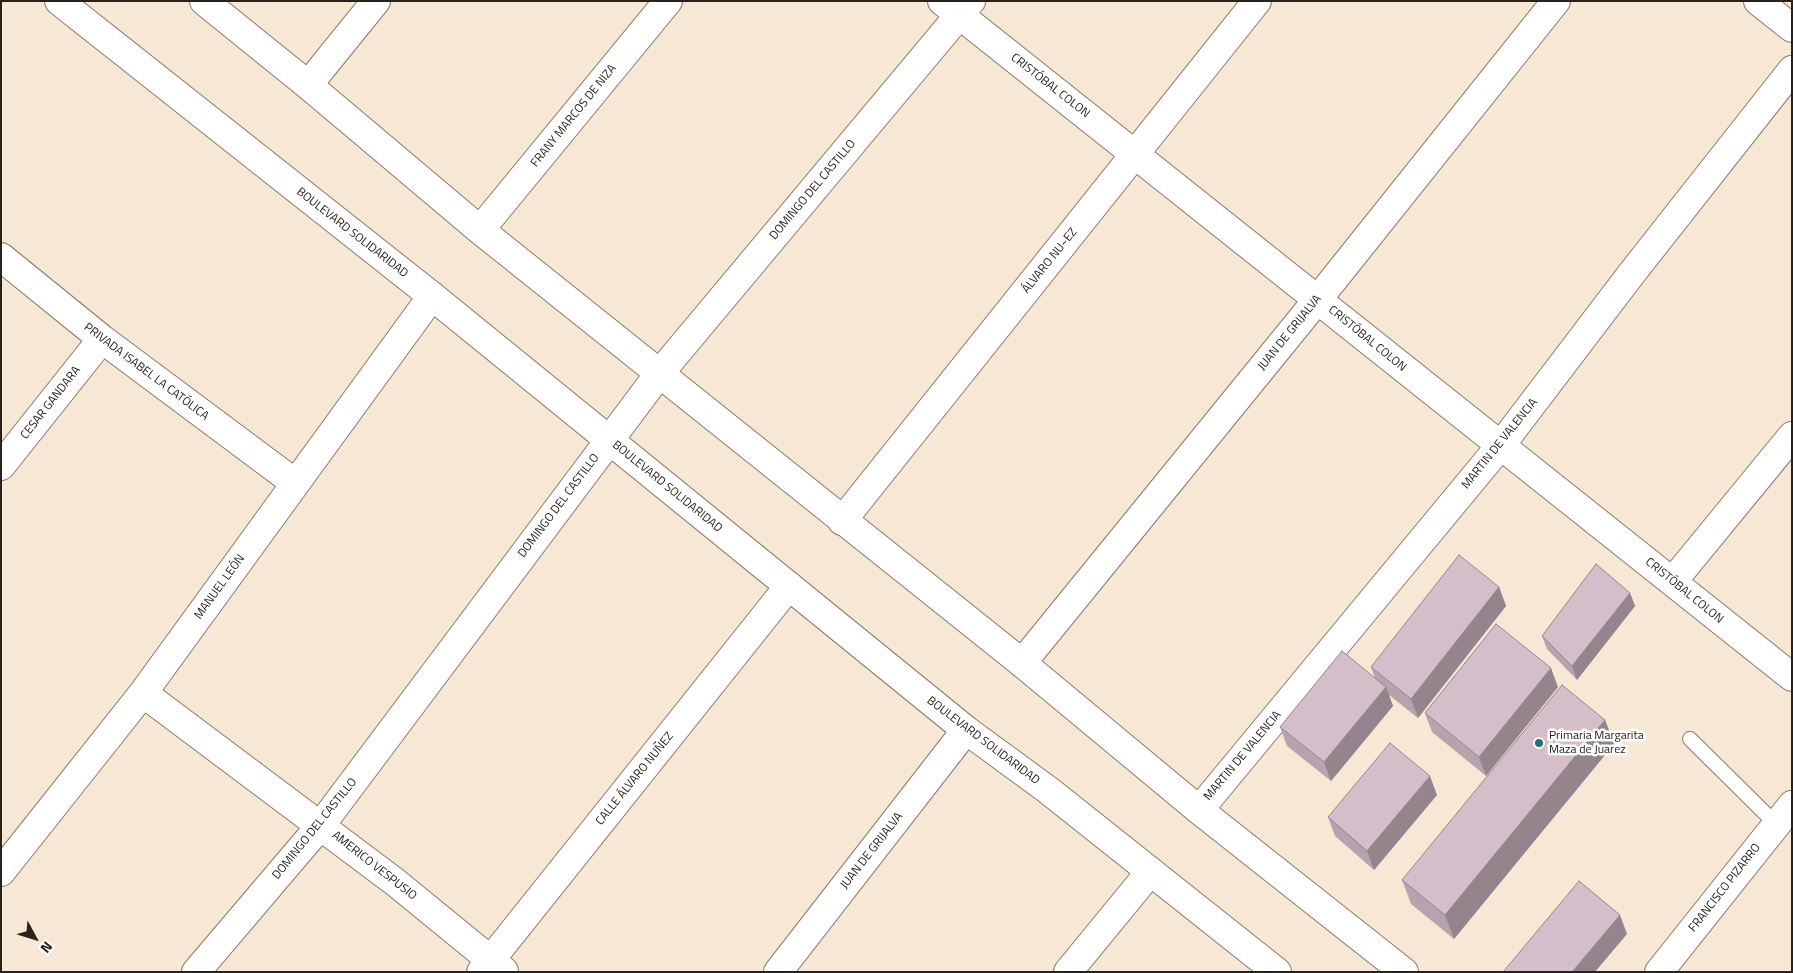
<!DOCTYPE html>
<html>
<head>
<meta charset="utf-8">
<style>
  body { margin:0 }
  #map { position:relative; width:1793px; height:973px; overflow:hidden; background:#f7e8d5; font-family:"Titillium Web",sans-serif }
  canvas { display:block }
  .frame { position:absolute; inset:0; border:2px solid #27221b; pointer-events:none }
  .north { position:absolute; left:10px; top:913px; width:50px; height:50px; -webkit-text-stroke:4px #fff; paint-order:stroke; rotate:129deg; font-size:14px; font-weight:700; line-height:20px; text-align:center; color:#27221b }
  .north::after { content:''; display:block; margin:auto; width:18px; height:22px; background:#27221b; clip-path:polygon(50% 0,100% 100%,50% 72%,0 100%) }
</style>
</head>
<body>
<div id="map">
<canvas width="1793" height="973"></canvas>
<div class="frame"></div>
<div class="north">N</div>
</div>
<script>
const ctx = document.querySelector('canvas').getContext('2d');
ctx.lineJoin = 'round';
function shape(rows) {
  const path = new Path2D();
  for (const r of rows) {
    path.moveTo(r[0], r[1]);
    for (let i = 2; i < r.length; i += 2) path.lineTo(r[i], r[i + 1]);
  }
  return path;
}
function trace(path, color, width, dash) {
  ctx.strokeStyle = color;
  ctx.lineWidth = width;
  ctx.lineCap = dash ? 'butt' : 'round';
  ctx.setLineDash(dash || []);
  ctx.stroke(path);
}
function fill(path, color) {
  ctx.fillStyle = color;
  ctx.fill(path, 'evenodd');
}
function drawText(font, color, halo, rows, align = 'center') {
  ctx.font = font + ' "Titillium Web",sans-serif';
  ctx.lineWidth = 5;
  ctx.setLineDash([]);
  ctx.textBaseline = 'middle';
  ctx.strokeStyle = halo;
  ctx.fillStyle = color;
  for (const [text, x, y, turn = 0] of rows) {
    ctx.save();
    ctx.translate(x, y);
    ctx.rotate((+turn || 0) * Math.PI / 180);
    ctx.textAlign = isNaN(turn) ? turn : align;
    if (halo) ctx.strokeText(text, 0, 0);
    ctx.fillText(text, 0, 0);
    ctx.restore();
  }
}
const lane = shape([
  [1690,739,1776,824]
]);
const street = shape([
  [942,1,1792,677],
  [1758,1,1792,28],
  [308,85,376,1],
  [480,230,668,1],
  [1,257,102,339,295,483],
  [1,466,102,339],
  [842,521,1257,1],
  [1673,581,1792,436],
  [1022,663,1318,299,1556,1],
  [143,693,395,882,504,971],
  [1199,810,1501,445,1632,273,1792,70],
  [1,872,143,693,432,296],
  [196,972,321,825,659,374,971,1],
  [481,972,789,586],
  [778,972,966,730],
  [1068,972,1150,872],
  [1659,972,1792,805]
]);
const primary = shape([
  [59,1,432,296,966,730,1048,790,1277,972],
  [204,1,308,85,480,230,1022,663,1199,810,1404,972]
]);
const wall = shape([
  [1499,587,1506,606,1418,718,1389,695,1393,706,1331,781,1287,746,1280,727,1375,678,1371,667],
  [1630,593,1635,606,1577,680,1547,649,1542,636],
  [1558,687,1486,776,1432,732,1425,713],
  [1605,720,1614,744,1454,939,1411,904,1402,880],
  [1437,795,1374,870,1335,836,1328,817]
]);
const shadedWall = shape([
  [1499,587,1506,606,1418,718,1411,699],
  [1630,593,1635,606,1577,680,1572,666],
  [1551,668,1558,687,1486,776,1479,757],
  [1386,687,1393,706,1331,781,1324,762],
  [1605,720,1614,744,1454,939,1445,915],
  [1430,776,1437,795,1374,870,1367,851],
  [1620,915,1627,934,1595,972,1572,972]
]);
const building = shape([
  [1459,555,1499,587,1411,699,1371,667,1459,555],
  [1596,564,1630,593,1572,666,1542,636,1596,564],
  [1496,624,1551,668,1479,757,1425,713,1496,624],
  [1342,651,1386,687,1324,762,1280,727,1342,651],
  [1562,685,1605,720,1445,915,1402,880,1562,685],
  [1390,743,1430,776,1367,851,1328,817,1390,743],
  [1579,881,1620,915,1572,972,1503,972,1579,881]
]);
const markers = [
  [1539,743,5,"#246e76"]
];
const streetNames = [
  ["CRISTÓBAL COLON",1050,86,38],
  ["FRANY MARCOS DE NIZA",574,116,-51],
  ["DOMINGO DEL CASTILLO",813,190,-50],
  ["BOULEVARD SOLIDARIDAD",352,233,38],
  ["ÁLVARO NU~EZ",1050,261,-51],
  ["JUAN DE GRIJALVA",1290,333,-51],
  ["CRISTÓBAL COLON",1367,339,39],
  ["PRIVADA ISABEL LA CATÓLICA",146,372,37],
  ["CESAR GANDARA",51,403,-52],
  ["MARTIN DE VALENCIA",1500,444,-51],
  ["BOULEVARD SOLIDARIDAD",667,487,39],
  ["DOMINGO DEL CASTILLO",559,506,-53],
  ["MANUEL LEÓN",220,587,-54],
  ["CRISTÓBAL COLON",1684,591,39],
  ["BOULEVARD SOLIDARIDAD",983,741,37],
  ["MARTIN DE VALENCIA",1243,756,-50],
  ["CALLE ÁLVARO NUÑEZ",635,779,-51],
  ["DOMINGO DEL CASTILLO",315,829,-51],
  ["JUAN DE GRIJALVA",872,851,-52],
  ["AMERICO VESPUSIO",374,866,38],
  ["FRANCISCO PIZARRO",1725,888,-52]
];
const poiNames = [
  ["Primaria Margarita",1549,736],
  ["Maza de Juarez",1549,750]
];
trace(lane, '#887a6a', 16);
trace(street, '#887a6a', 30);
trace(primary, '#887a6a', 30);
trace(lane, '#fff', 14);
trace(street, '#fff', 28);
trace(primary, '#fff', 28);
fill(wall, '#b6a3ae');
fill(shadedWall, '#94858d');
fill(building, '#d4beca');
trace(building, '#94858d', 1);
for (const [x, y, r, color] of markers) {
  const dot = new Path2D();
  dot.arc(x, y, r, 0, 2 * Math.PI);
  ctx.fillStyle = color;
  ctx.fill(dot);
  trace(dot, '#fff', 2);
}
drawText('12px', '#27221b', '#fff', streetNames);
drawText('12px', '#27221b', '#fff', poiNames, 'left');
</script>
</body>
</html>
